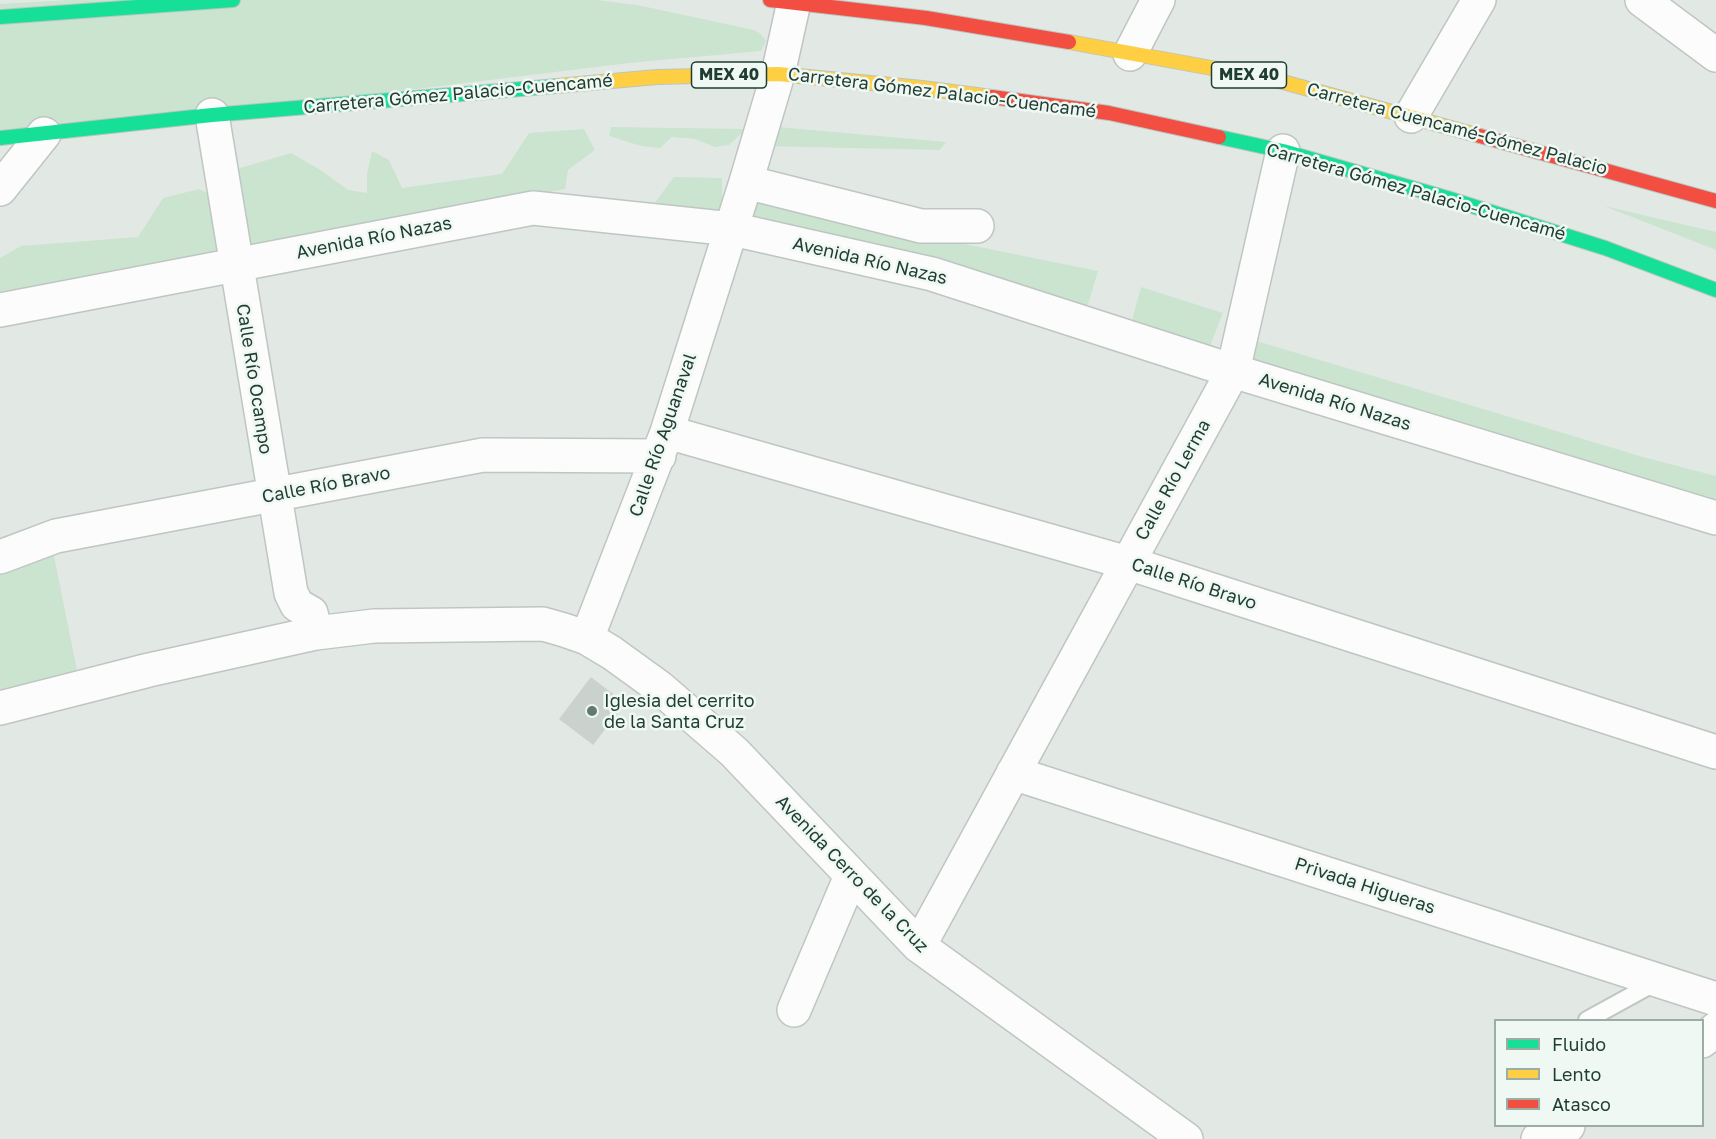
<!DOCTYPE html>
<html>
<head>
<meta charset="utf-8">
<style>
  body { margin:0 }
  #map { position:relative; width:1716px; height:1139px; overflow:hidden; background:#e2e9e5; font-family:"Golos Text",sans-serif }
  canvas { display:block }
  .legend { position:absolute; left:1494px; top:1019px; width:210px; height:108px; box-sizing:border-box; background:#f0f8f3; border:2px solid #9cada6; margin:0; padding:8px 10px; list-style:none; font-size:18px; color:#1f3d32 }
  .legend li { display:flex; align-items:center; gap:12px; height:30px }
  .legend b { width:30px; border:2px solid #9cada6 }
</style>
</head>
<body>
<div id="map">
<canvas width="1716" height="1139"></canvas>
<ul class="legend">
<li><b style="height:8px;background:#16e098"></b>Fluido</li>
<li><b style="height:8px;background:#ffcf43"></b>Lento</li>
<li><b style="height:8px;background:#f24e42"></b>Atasco</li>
</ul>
</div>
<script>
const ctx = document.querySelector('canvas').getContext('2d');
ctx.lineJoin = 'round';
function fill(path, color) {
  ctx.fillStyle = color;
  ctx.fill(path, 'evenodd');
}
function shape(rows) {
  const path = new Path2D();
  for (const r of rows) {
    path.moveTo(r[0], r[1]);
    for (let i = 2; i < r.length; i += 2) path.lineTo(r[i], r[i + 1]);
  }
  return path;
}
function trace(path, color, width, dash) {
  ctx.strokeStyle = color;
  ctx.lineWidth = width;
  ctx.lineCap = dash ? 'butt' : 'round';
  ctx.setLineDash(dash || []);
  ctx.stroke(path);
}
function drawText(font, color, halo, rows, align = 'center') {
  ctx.font = font + ' "Golos Text",sans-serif';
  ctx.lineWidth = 5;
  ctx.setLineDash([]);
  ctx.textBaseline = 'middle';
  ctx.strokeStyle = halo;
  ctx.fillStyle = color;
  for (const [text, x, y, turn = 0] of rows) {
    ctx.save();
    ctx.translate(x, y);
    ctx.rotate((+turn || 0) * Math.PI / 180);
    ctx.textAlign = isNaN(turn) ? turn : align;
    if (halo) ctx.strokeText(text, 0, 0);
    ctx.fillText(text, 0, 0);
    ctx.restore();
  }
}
const green = shape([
  [68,0,596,0,637,5,754,30,761,34,766,41,761,51,629,63,0,140,0,4],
  [767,126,946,142,940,150,762,146],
  [611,127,746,129,729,145,715,147,695,139,672,137,660,148,641,146,609,136],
  [584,129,595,150,568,170,565,189,250,246,230,171,291,153,322,171,348,190,367,193,367,174,372,151,389,160,402,188,502,174,529,133],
  [674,177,722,178,722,212,653,205],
  [199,189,215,197,222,256,131,274,119,268,115,278,0,292,0,258,21,246,138,237,163,198],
  [757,202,1098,271,1087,308,746,227],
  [1604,206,1716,232,1716,250],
  [1141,287,1223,313,1210,346,1132,320],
  [1250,339,1643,457,1716,476,1716,505,1248,361],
  [53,551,79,680,0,702,0,571]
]);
const building = shape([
  [591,678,624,703,593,744,560,719,591,678]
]);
const lane = shape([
  [1587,1020,1658,981]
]);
const street = shape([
  [1642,0,1716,55],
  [1130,54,1158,0],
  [212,115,291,593,297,605,311,613,316,633],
  [1411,116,1479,0],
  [746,182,921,226,977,226],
  [0,189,44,134],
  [0,310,533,208,732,229,932,274,1233,371,1716,518],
  [667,432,1128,563,1716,752],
  [0,557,56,536,483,455,659,456],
  [587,638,667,432,746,182,778,74,794,2],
  [0,708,149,670,316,633,374,626,543,624,564,630,587,638,612,653,659,687,734,752,919,946,1186,1139],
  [1013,773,1716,999],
  [919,946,1233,371,1283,151],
  [794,1010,851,876],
  [1702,1041,1716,1029],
  [1538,1139,1568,1126]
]);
const fast = shape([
  [0,17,233,0],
  [1219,137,1283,151,1447,198,1605,248,1716,290],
  [0,138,212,115,557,86]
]);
const slow = shape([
  [1069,42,1272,79,1480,136],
  [557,86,657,77,778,74,922,88,992,97]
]);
const jam = shape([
  [770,0,926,18,1069,42],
  [992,97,1109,113,1219,137],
  [1480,136,1716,201]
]);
const markers = [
  [592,711,6,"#637971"]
];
const shields = [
  [729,75,75],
  [1249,75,75]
];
const shieldNames = [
  ["MEX 40",729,75],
  ["MEX 40",1249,75]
];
const streetNames = [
  ["Carretera Gómez Palacio-Cuencamé",942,93,7],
  ["Carretera Gómez Palacio-Cuencamé",458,94,-5],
  ["Carretera Cuencamé-Gómez Palacio",1457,129,15],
  ["Carretera Gómez Palacio-Cuencamé",1416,192,16],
  ["Avenida Río Nazas",374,238,-11],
  ["Avenida Río Nazas",870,261,13],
  ["Calle Río Ocampo",254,379,81],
  ["Avenida Río Nazas",1335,402,17],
  ["Calle Río Aguanaval",663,435,-71],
  ["Calle Río Lerma",1173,480,-61],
  ["Calle Río Bravo",326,485,-11],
  ["Calle Río Bravo",1194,584,18],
  ["Avenida Cerro de la Cruz",852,874,46],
  ["Privada Higueras",1365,886,18]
];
const poiNames = [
  ["Iglesia del cerrito",604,701],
  ["de la Santa Cruz",604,722]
];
fill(green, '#cae4cf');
fill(building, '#cad2ce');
trace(building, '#cbd2ce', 1.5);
trace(lane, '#bfc6c2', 20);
trace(street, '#bfc6c2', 36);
trace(fast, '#bbc5c1', 16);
trace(slow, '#bbc5c1', 16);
trace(jam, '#bbc5c1', 16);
trace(lane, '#fbfcfb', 16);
trace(street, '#fbfcfb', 33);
trace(fast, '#16e098', 14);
trace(slow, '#ffcf43', 14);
trace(jam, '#f24e42', 14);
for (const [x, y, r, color] of markers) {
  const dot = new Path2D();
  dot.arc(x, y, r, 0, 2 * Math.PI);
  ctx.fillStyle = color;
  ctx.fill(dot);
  trace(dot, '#f0f8f3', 2);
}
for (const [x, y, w] of shields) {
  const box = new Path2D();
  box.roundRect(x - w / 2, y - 13, w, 26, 4.5);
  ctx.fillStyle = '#f0f8f3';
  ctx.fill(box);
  trace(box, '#1f3d32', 1.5);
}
drawText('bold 16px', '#1f3d32', null, shieldNames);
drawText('18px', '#1f3d32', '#f0f8f3', streetNames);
drawText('18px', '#1f3d32', '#f0f8f3', poiNames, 'left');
</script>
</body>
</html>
